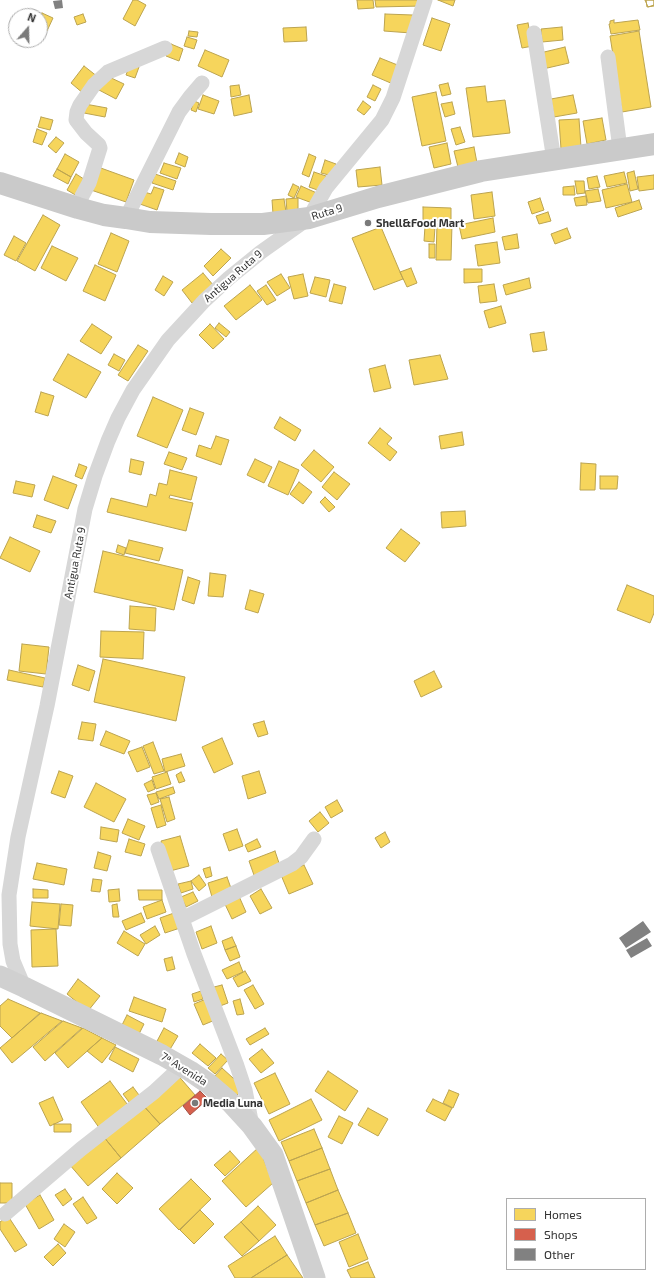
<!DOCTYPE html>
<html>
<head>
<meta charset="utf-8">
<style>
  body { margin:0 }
  #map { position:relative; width:654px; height:1278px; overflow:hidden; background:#fff; font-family:"Exo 2",sans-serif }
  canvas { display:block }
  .legend { position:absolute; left:506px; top:1198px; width:140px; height:72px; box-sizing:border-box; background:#fff; border:1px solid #adadad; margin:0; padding:5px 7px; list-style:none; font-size:12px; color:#333 }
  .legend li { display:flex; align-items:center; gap:8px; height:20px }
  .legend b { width:20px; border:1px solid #adadad }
  .north { position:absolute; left:8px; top:8px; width:40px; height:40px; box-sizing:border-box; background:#fff; border:1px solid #adadad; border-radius:50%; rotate:20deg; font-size:11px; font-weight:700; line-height:16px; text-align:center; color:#333 }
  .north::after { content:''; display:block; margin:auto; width:14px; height:18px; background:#7a7a7a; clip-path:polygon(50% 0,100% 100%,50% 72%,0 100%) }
</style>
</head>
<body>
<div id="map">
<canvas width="654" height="1278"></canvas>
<ul class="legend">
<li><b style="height:11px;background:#f6d55c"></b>Homes</li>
<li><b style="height:11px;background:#d6604d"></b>Shops</li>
<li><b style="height:11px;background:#818181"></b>Other</li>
</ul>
<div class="north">N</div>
</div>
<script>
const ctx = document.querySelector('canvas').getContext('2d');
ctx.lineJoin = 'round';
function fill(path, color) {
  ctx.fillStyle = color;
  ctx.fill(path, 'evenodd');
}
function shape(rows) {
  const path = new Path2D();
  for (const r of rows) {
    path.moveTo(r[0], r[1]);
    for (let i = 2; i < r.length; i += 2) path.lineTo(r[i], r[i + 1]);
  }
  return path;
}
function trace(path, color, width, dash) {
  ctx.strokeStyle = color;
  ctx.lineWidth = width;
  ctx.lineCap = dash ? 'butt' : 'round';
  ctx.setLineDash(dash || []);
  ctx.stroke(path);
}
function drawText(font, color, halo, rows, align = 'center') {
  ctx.font = font + ' "Exo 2",sans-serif';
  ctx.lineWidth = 4;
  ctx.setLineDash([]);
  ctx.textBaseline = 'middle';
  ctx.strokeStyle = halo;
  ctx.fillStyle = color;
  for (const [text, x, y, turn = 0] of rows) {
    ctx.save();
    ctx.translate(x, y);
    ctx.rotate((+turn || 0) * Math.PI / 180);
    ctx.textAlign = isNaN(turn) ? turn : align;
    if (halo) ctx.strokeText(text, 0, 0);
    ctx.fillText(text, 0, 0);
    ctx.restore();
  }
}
const homes = shape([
  [133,0,137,0,146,5,135,26,123,19,133,0],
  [357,0,373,0,374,8,358,9,357,0],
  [375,0,422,0,422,6,376,7,375,0],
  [438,0,455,0,453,6,438,0],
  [645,0,654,0,654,5,648,7,645,0],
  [646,0,654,0,654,6,647,7,646,0],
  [42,13,53,18,47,31,40,27,40,18,42,13],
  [83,14,86,22,77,25,74,17,83,14],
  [385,14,413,15,411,33,384,31,385,14],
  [432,18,450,24,441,51,423,45,432,18],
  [614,20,614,23,638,20,640,30,611,34,609,24,610,24,610,21,614,20],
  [528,23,533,46,522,48,517,25,528,23],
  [306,27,307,41,284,42,283,28,306,27],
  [562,27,563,40,542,42,541,29,562,27],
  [189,31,198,32,197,37,188,36,189,31],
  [639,31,651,107,622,112,610,36,639,31],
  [187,37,197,40,194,49,184,46,187,37],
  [171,44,183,49,179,61,166,56,171,44],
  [565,47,569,63,543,69,540,53,565,47],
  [205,50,229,60,222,77,198,66,205,50],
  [380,58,400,66,393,84,372,75,380,58],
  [130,64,139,67,135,78,126,75,130,64],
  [84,66,98,77,84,94,71,83,84,66],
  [107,76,124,84,116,99,99,90,107,76],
  [448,83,451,94,442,96,439,85,448,83],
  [239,85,241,95,231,97,230,86,239,85],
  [373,85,381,89,375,101,367,97,373,85],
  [485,86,487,102,505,100,510,133,473,137,466,88,485,86],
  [436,92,446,141,422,146,412,97,436,92],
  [203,95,219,101,214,114,198,109,203,95],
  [249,95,252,112,234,116,231,99,249,95],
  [573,95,577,113,554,117,551,99,573,95],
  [194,101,199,103,196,112,191,110,194,101],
  [363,101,371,107,364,115,357,110,363,101],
  [452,102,455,114,445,117,441,104,452,102],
  [85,104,107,108,105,117,84,113,85,104],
  [41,117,53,120,50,130,38,127,41,117],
  [602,118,606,140,587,144,583,121,602,118],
  [579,119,581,147,561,149,559,120,579,119],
  [460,127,465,142,456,145,451,129,460,127],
  [37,129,47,133,42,145,33,142,37,129],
  [56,137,64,143,56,153,48,146,56,137],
  [447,143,451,164,434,168,429,147,447,143],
  [474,147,477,163,458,167,454,151,474,147],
  [179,153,188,157,185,167,175,163,179,153],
  [65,154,79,162,71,177,57,169,65,154],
  [309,154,316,157,309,177,302,174,309,154],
  [325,160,336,164,333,176,321,173,325,160],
  [164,163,181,168,177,179,160,173,164,163],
  [98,167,134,180,126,202,91,190,98,167],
  [380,167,382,185,358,187,356,170,380,167],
  [57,169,71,177,68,184,53,176,57,169],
  [634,171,638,189,630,191,627,173,634,171],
  [314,172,329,177,323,192,309,187,314,172],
  [624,172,627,183,607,187,604,176,624,172],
  [76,174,87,181,77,196,67,190,76,174],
  [155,174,176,181,173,190,152,183,155,174],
  [654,175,654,189,639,191,637,177,654,175],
  [597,176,600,187,589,189,587,178,597,176],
  [575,181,584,181,585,193,577,194,575,181],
  [293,184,299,187,294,198,288,195,293,184],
  [627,184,632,202,606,208,602,190,627,184],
  [301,186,319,194,315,204,296,197,301,186],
  [574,186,575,195,563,195,563,187,574,186],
  [154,187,164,190,157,210,137,203,141,191,151,194,154,187],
  [598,189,601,201,588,203,585,191,598,189],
  [492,192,495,216,474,219,471,195,492,192],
  [586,196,587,205,576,206,574,198,586,196],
  [298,198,298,211,287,212,286,199,298,198],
  [540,198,544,210,532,214,528,202,540,198],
  [284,199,286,212,273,214,272,200,284,199],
  [639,200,642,209,618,217,615,208,639,200],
  [423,207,451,208,451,221,423,221,423,207],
  [548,212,551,221,539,224,536,216,548,212],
  [43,215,60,225,35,271,17,261,43,215],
  [493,218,495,232,462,239,459,225,493,218],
  [437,224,452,224,451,260,436,260,437,224],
  [425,226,435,227,434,242,424,241,425,226],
  [381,227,403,279,374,290,352,238,381,227],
  [567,228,571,238,555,244,551,234,567,228],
  [111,233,129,241,117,272,98,264,111,233],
  [517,234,519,248,505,250,502,237,517,234],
  [14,236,26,243,16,261,4,255,14,236],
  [497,242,500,263,478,266,475,245,497,242],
  [429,244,435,244,435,258,429,258,429,244],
  [52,246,78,258,66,281,41,268,52,246],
  [221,249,231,258,213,276,204,266,221,249],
  [95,265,116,275,105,301,83,291,95,265],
  [411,268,417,283,407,287,400,272,411,268],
  [464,269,482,269,482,282,464,283,464,269],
  [203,273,214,286,192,303,182,290,203,273],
  [281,274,290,288,277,296,267,282,281,274],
  [303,274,308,296,294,299,288,277,303,274],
  [163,276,173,282,164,296,155,290,163,276],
  [315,277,330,280,326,297,310,293,315,277],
  [529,278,531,288,506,295,503,285,529,278],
  [334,284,346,287,342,304,329,301,334,284],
  [494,284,497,301,480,303,478,286,494,284],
  [250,285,262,300,236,320,224,306,250,285],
  [266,285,276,300,267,305,257,291,266,285],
  [501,306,506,323,489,328,484,311,501,306],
  [219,323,230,332,226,337,215,328,219,323],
  [92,324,112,337,101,354,80,341,92,324],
  [210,324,224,339,213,349,199,335,210,324],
  [544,332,547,350,533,352,530,334,544,332],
  [138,345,148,351,128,381,118,375,138,345],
  [68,354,101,372,86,398,53,380,68,354],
  [114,354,125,360,119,371,108,365,114,354],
  [440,355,448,379,414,385,409,360,440,355],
  [385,365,391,388,374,392,369,369,385,365],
  [41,392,54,396,48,416,35,412,41,392],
  [153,397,183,410,167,448,137,436,153,397],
  [190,408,204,413,196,435,182,430,190,408],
  [280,417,301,430,295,441,274,428,280,417],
  [380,428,392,438,387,444,397,452,390,461,368,443,380,428],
  [462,432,464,445,441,449,439,436,462,432],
  [216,436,229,440,221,465,196,456,199,445,211,449,216,436],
  [314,450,334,467,321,482,301,465,314,450],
  [169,452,187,458,182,470,164,464,169,452],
  [131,459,144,462,141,475,129,472,131,459],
  [255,459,272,467,264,483,247,475,255,459],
  [279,461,299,470,288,495,268,486,279,461],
  [581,463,596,464,595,490,580,490,581,463],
  [79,464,87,467,82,479,75,476,79,464],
  [170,470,197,477,191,500,170,495,169,498,193,503,186,531,107,512,111,498,147,507,150,494,156,496,159,483,167,485,170,470],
  [334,472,350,484,337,500,322,487,334,472],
  [53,476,77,485,68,509,44,500,53,476],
  [600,476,618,476,617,489,600,489,600,476],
  [16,481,35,485,32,497,13,493,16,481],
  [299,482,312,492,303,504,290,494,299,482],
  [325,497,335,507,329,512,320,502,325,497],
  [465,511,466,526,442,528,441,512,465,511],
  [37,515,56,521,51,533,33,527,37,515],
  [401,529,420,543,405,562,386,548,401,529],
  [10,537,40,551,30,572,0,558,10,537],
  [129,540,163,548,159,561,125,553,129,540],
  [118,545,126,548,124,555,116,552,118,545],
  [103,551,183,570,174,610,94,592,103,551],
  [210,573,226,575,223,597,208,596,210,573],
  [188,577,200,581,194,604,182,600,188,577],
  [627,585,654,596,654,613,650,623,617,610,627,585],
  [250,590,264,594,258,613,245,609,250,590],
  [130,606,156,608,155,631,129,629,130,606],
  [101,631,144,632,143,659,100,657,101,631],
  [22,644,49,647,46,674,19,671,22,644],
  [103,659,185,677,176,721,94,702,103,659],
  [78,665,95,671,89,691,72,685,78,665],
  [9,670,45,678,43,687,7,680,9,670],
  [434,671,442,687,421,697,414,681,434,671],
  [264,721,268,734,258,737,253,724,264,721],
  [82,722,96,724,93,741,78,739,82,722],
  [106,731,130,741,124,754,100,745,106,731],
  [222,738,233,764,214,773,202,747,222,738],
  [153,742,164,771,154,774,143,746,153,742],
  [142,747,150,767,137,772,128,752,142,747],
  [181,754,185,766,165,772,162,759,181,754],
  [59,771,73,776,65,798,51,793,59,771],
  [259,771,266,793,248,799,242,776,259,771],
  [167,772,171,784,156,789,152,777,167,772],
  [181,772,185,781,179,783,176,775,181,772],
  [152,780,155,789,148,792,144,784,152,780],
  [96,783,126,799,114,822,84,807,96,783],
  [173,787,175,793,159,799,156,792,173,787],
  [156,793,159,802,151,805,147,795,156,793],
  [169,797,175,819,167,822,160,799,169,797],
  [337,800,343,811,331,818,325,807,337,800],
  [161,805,166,825,157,828,151,808,161,805],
  [320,812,329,823,318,832,309,821,320,812],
  [128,819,145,826,139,840,122,833,128,819],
  [101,827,119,830,117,842,100,839,101,827],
  [237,829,243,846,229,851,223,834,237,829],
  [385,832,390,842,381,848,375,838,385,832],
  [180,836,189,866,170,871,161,841,180,836],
  [129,839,145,844,141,856,125,852,129,839],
  [257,839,261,847,248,852,245,845,257,839],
  [275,851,281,869,255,878,249,861,275,851],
  [98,852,111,856,107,871,94,868,98,852],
  [37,863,67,869,64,885,33,879,37,863],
  [304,865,313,884,289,894,281,875,304,865],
  [210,867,212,876,206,878,203,869,210,867],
  [199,875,206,885,199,891,191,881,199,875],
  [227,877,232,891,212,897,208,883,227,877],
  [93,879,102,880,100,892,91,891,93,879],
  [191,881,193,889,181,893,178,884,191,881],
  [33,889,48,890,48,898,33,898,33,889],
  [119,889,120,901,109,902,108,890,119,889],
  [261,889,272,908,260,914,250,896,261,889],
  [138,890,162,890,162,900,139,900,138,890],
  [193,892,198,901,186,907,181,897,193,892],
  [238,894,246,912,232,919,223,900,238,894],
  [162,900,166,912,147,919,143,907,162,900],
  [32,902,60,904,58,929,30,926,32,902],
  [61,904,73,905,71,926,59,925,61,904],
  [117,904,119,917,113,917,112,905,117,904],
  [141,913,145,922,126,930,122,921,141,913],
  [174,913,180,928,165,933,160,918,174,913],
  [155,926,160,935,146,944,140,935,155,926],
  [211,926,217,943,202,949,196,932,211,926],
  [56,929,58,966,32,967,31,930,56,929],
  [124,931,145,944,138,956,117,943,124,931],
  [232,937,236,946,225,950,222,941,232,937],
  [236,946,240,957,230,961,225,950,236,946],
  [172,957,175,969,167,971,164,959,172,957],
  [239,962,243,972,227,979,222,970,239,962],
  [245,971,251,981,238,987,233,978,245,971],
  [78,979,100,996,88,1011,67,994,78,979],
  [222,985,228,1003,220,1006,214,987,222,985],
  [253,985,264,1004,255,1009,244,990,253,985],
  [201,991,203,999,194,1002,192,994,201,991],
  [134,997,166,1009,162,1022,129,1011,134,997],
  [8,999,40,1013,12,1038,0,1026,0,1006,8,999],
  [206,999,215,1020,203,1025,194,1004,206,999],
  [240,999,244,1014,237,1015,233,1001,240,999],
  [41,1013,62,1021,12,1063,0,1048,41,1013],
  [127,1015,144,1024,138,1036,121,1027,127,1015],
  [63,1021,82,1028,45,1061,33,1047,63,1021],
  [83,1028,102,1038,68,1068,55,1053,83,1028],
  [164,1028,178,1036,169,1051,156,1043,164,1028],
  [265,1028,269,1034,250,1045,246,1039,265,1028],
  [102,1038,116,1045,102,1063,87,1051,102,1038],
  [200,1044,216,1058,208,1066,192,1053,200,1044],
  [115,1047,139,1059,133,1072,109,1059,115,1047],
  [262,1049,274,1063,261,1073,249,1059,262,1049],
  [221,1054,228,1060,215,1074,208,1068,221,1054],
  [222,1068,244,1088,236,1096,214,1077,222,1068],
  [328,1071,358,1091,345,1111,315,1091,328,1071],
  [176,1073,195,1095,160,1124,141,1103,176,1073],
  [275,1073,290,1104,269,1114,254,1083,275,1073],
  [110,1081,130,1108,100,1129,81,1102,110,1081],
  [133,1087,142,1099,132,1106,123,1094,133,1087],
  [449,1090,459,1094,453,1108,443,1103,449,1090],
  [53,1097,63,1120,50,1126,39,1103,53,1097],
  [311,1099,322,1120,279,1141,269,1120,311,1099],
  [433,1099,452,1108,445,1121,426,1111,433,1099],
  [141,1103,160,1124,121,1158,103,1136,141,1103],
  [368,1108,388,1119,378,1136,358,1125,368,1108],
  [339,1116,353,1123,342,1144,328,1137,339,1116],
  [54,1124,71,1124,71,1132,54,1132,54,1124],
  [314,1129,322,1148,289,1161,281,1142,314,1129],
  [103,1136,121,1158,88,1186,69,1164,103,1136],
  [259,1147,273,1183,246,1207,222,1181,259,1147],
  [322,1148,330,1169,297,1181,289,1161,322,1148],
  [230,1151,240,1162,225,1176,214,1165,230,1151],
  [330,1169,338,1190,306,1203,297,1181,330,1169],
  [117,1173,133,1188,117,1204,102,1189,117,1173],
  [191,1179,211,1199,179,1230,159,1209,191,1179],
  [0,1183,12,1183,12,1203,0,1203,0,1183],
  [65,1189,72,1199,63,1206,55,1195,65,1189],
  [338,1190,348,1213,315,1225,306,1203,338,1190],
  [40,1195,54,1220,39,1229,25,1204,40,1195],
  [83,1197,97,1218,87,1224,73,1204,83,1197],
  [258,1206,276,1225,259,1241,241,1222,258,1206],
  [200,1210,214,1224,194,1244,180,1230,200,1210],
  [348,1213,356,1233,324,1246,315,1225,348,1213],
  [8,1216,27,1245,15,1252,0,1229,0,1222,8,1216],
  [241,1222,259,1241,242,1256,224,1237,241,1222],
  [64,1224,75,1232,65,1247,54,1239,64,1224],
  [358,1234,368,1259,349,1267,339,1242,358,1234],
  [275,1236,287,1255,251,1278,235,1278,228,1266,275,1236],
  [58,1244,66,1253,53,1266,44,1257,58,1244],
  [287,1255,303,1278,251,1278,287,1255],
  [368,1262,375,1278,351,1278,347,1270,368,1262]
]);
const shops = shape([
  [200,1091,208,1099,190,1115,183,1106,200,1091]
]);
const building = shape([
  [62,0,63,8,55,9,53,1],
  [643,921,651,932,626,948,619,938],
  [647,938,652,946,631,958,626,950]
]);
const street = shape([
  [534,33,554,160],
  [608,57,620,149],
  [78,208,82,196,89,183,100,148,99,145,86,133,76,120,77,112,80,105,94,85,108,72,165,48],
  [126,218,179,112,190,97,202,83],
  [158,849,194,954,237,1066,245,1090,252,1126],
  [182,919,292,864,301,857,314,839],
  [24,987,13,961,10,944,9,895,18,837,47,706,85,509,95,476,108,441,118,418,133,390,168,340,204,301,229,278,261,252,309,218,326,188,382,120,393,98,425,0],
  [5,1214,81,1149,154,1092,182,1066]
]);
const secondary = shape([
  [0,976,24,987,162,1055,190,1071,209,1084,230,1102,252,1126,273,1155,315,1278]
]);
const primary = shape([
  [0,183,78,208,104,215,126,218,150,222,211,224,263,224,309,218,378,197,481,171,654,144]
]);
const markers = [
  [368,223,4,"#7a7a7a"],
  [195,1103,4,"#7a7a7a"]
];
const streetNames = [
  ["Ruta 9",327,212,-17],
  ["Antigua Ruta 9",233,276,-41],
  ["Antigua Ruta 9",75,563,-79],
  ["7ª Avenida",184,1069,32]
];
const poiNames = [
  ["Shell&Food Mart",376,223],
  ["Media Luna",203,1103]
];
fill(homes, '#f6d55c');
trace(homes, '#bca450', 1);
fill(shops, '#d6604d');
trace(shops, '#a55245', 1);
fill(building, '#818181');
trace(street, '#d7d7d7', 15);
trace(secondary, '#d0d0d0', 21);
trace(primary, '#cacaca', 22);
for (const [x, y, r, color] of markers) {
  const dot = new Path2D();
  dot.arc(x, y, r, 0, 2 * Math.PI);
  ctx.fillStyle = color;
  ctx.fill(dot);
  trace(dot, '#fff', 1.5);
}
drawText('11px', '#333', '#fff', streetNames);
drawText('bold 11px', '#333', '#fff', poiNames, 'left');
</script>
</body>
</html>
